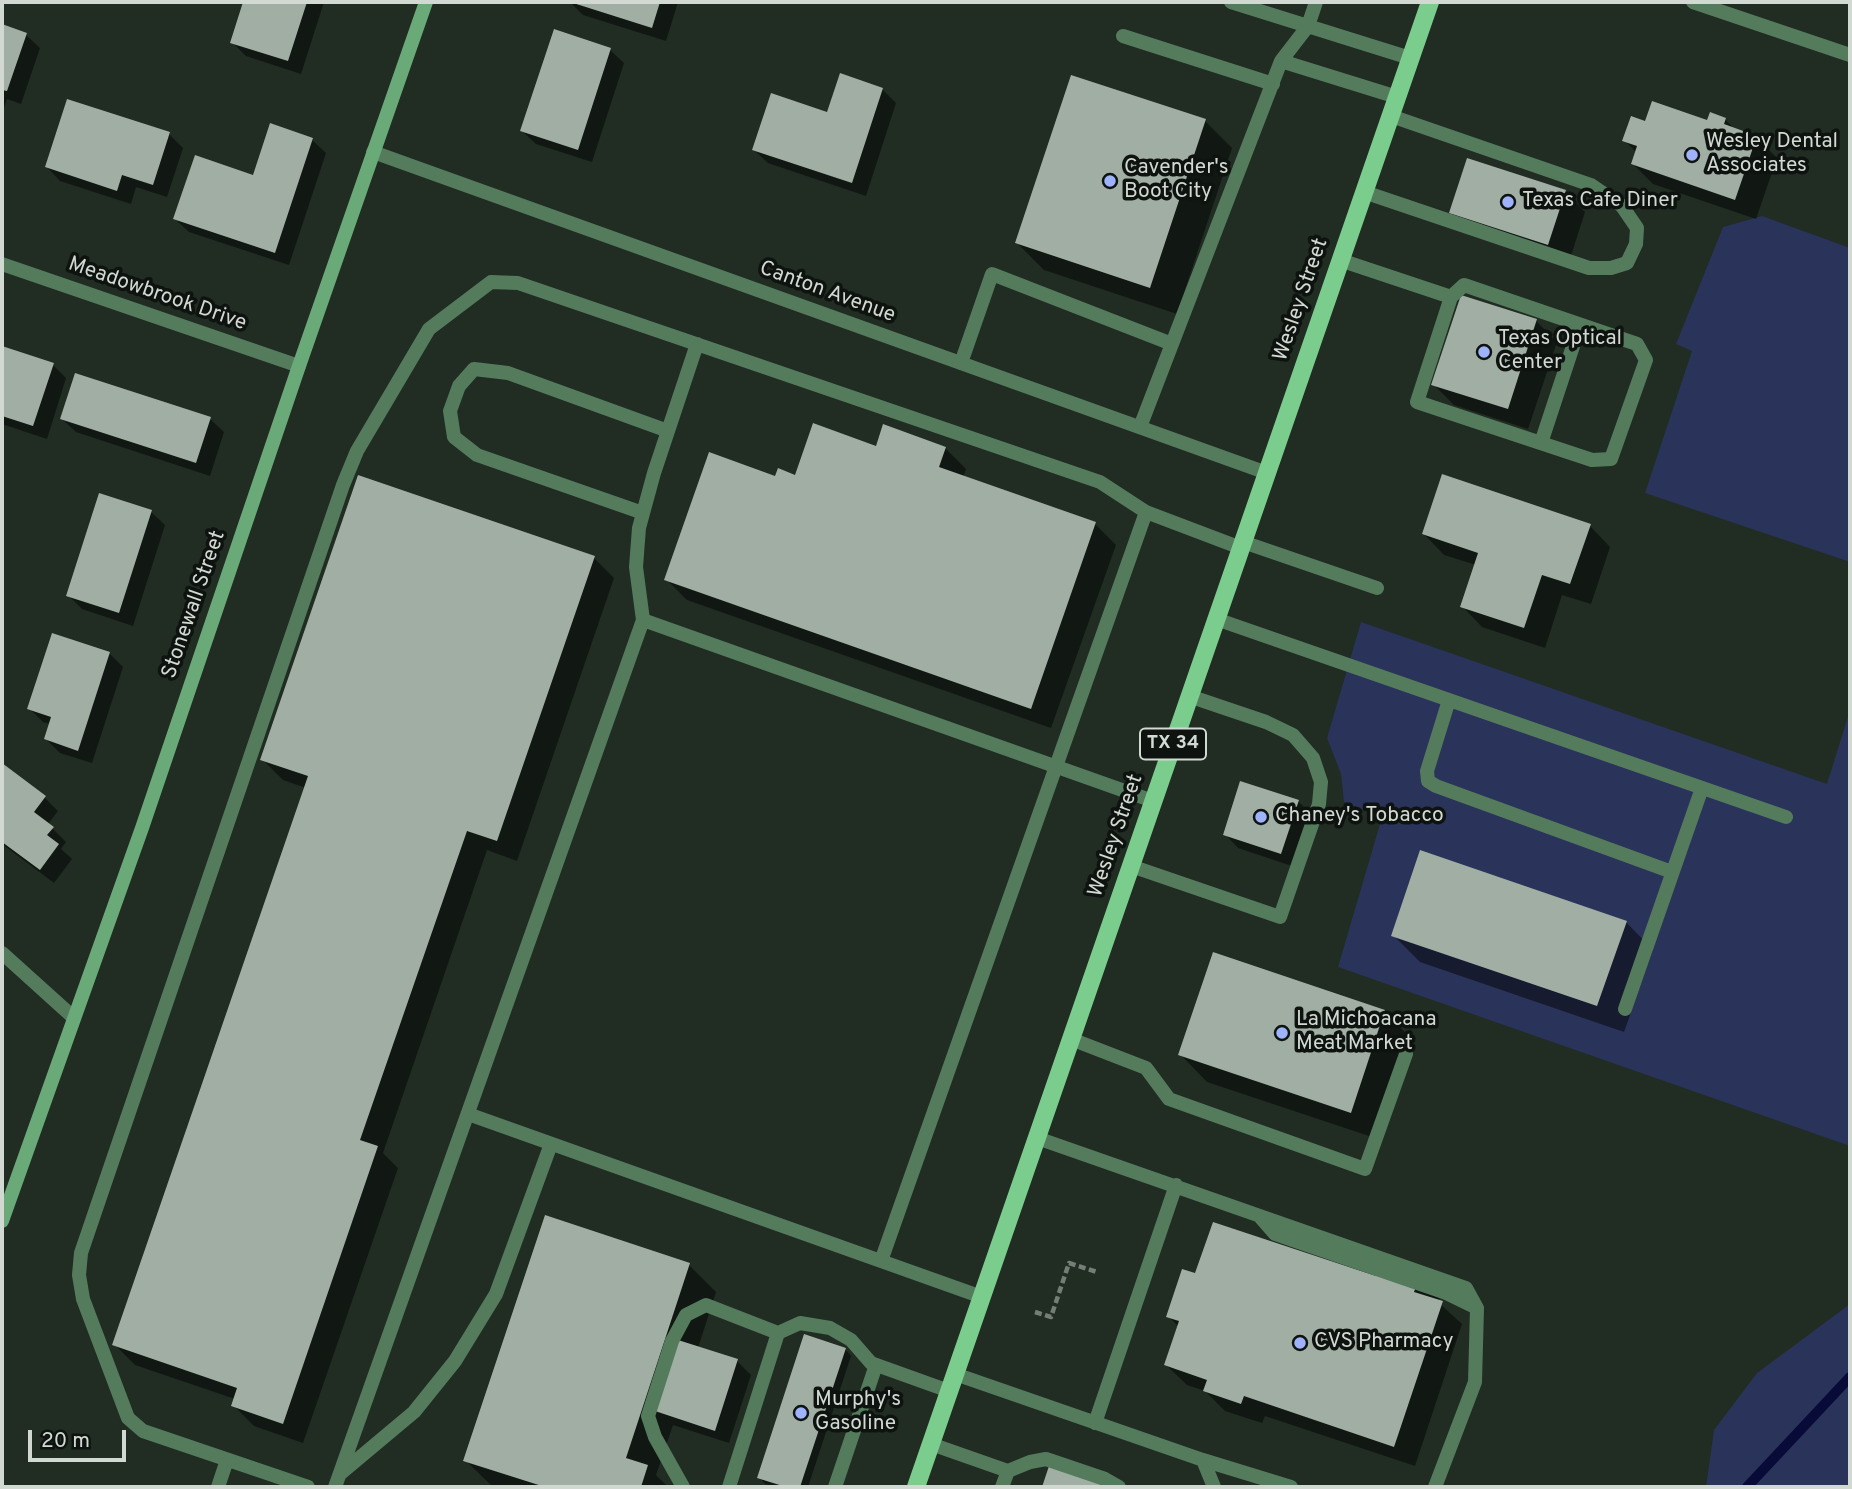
<!DOCTYPE html>
<html>
<head>
<meta charset="utf-8">
<style>
  body { margin:0 }
  #map { position:relative; width:1852px; height:1489px; overflow:hidden; background:#212c23; font-family:Overpass,sans-serif }
  canvas { display:block }
  .frame { position:absolute; inset:0; border:4px solid #d2d9d3; pointer-events:none }
  .scale { position:absolute; left:28px; top:1430px; width:98px; height:32px; box-sizing:border-box; border:4px solid #d2d9d3; border-top:0; padding-left:9px; font-size:21px; line-height:24px; white-space:nowrap; color:#d2d9d3; -webkit-text-stroke:5px #0e130f; paint-order:stroke }
</style>
</head>
<body>
<div id="map">
<canvas width="1852" height="1489"></canvas>
<div class="frame"></div>
<div class="scale">20 m</div>
</div>
<script>
const ctx = document.querySelector('canvas').getContext('2d');
ctx.lineJoin = 'round';
function fill(path, color) {
  ctx.fillStyle = color;
  ctx.fill(path, 'evenodd');
}
function shape(rows) {
  const path = new Path2D();
  for (const r of rows) {
    path.moveTo(r[0], r[1]);
    for (let i = 2; i < r.length; i += 2) path.lineTo(r[i], r[i + 1]);
  }
  return path;
}
function trace(path, color, width, dash) {
  ctx.strokeStyle = color;
  ctx.lineWidth = width;
  ctx.lineCap = dash ? 'butt' : 'round';
  ctx.setLineDash(dash || []);
  ctx.stroke(path);
}
function drawText(font, color, halo, rows, align = 'center') {
  ctx.font = font + ' Overpass,sans-serif';
  ctx.lineWidth = 7;
  ctx.setLineDash([]);
  ctx.textBaseline = 'middle';
  ctx.strokeStyle = halo;
  ctx.fillStyle = color;
  for (const [text, x, y, turn = 0] of rows) {
    ctx.save();
    ctx.translate(x, y);
    ctx.rotate((+turn || 0) * Math.PI / 180);
    ctx.textAlign = isNaN(turn) ? turn : align;
    if (halo) ctx.strokeText(text, 0, 0);
    ctx.fillText(text, 0, 0);
    ctx.restore();
  }
}
const green = shape([
  [1762,216,1850,248,1850,562,1645,493,1692,351,1676,344,1723,227],
  [1361,622,1827,784,1850,710,1850,1146,1338,967,1382,817,1344,802,1341,774,1327,738],
  [1850,1304,1850,1487,1706,1487,1714,1430,1757,1373]
]);
const shadow = shape([
  [245,2,324,2,301,74,246,56,232,42],
  [570,2,678,2,666,41,583,15],
  [2,26,26,35,40,48,21,104,7,99,2,113],
  [610,50,624,63,592,162,536,144,522,131],
  [882,89,896,103,866,196,768,163,754,150],
  [1725,119,1735,130,1756,137,1777,158,1756,219,1653,184,1633,164,1637,153,1624,140,1646,123,1708,122],
  [1205,121,1232,148,1177,314,1044,270,1017,243],
  [271,126,312,140,326,153,289,265,189,232,175,219,254,177],
  [169,134,183,148,167,197,136,187,131,204,60,181,47,167],
  [1565,192,1585,212,1568,265,1472,234,1451,213],
  [1536,321,1557,342,1528,429,1454,405,1433,384],
  [2,348,53,365,66,378,47,439,2,424],
  [62,419,210,419,224,432,210,476,76,432],
  [877,448,945,448,966,469,963,477,1095,524,1116,545,1051,728,687,600,666,579,776,478,796,477],
  [101,495,151,512,165,525,133,626,82,609,68,595],
  [1590,526,1610,547,1591,604,1562,595,1545,648,1482,627,1462,606,1476,565,1444,555,1424,534],
  [594,558,614,578,517,861,487,850,383,1153,398,1168,303,1443,254,1426,233,1405,235,1399,135,1365,114,1344,306,788,283,780,262,759],
  [109,653,123,667,92,763,60,753,46,739,51,724,43,722,29,708],
  [2,765,44,797,58,811,48,824,66,842,61,849,72,859,54,883,2,844],
  [1298,801,1312,815,1295,867,1238,848,1225,834],
  [1626,922,1653,950,1624,1032,1420,962,1393,935],
  [1214,954,1384,1012,1412,1039,1378,1139,1207,1082,1180,1054],
  [689,1265,716,1292,698,1348,737,1361,751,1375,729,1443,673,1425,656,1475,668,1487,493,1487,465,1460],
  [1197,1276,1377,1279,1443,1289,1438,1302,1462,1324,1415,1466,1265,1416,1262,1423,1225,1411,1205,1391,1187,1385,1166,1365,1179,1327,1168,1316],
  [845,1349,851,1356,808,1487,777,1487,765,1484,759,1477]
]);
const stream = shape([
  [1747,1487,1850,1377]
]);
const building = shape([
  [243,2,307,2,288,61,230,43],
  [570,2,660,2,652,28],
  [2,24,27,33,7,91,2,90],
  [554,29,611,48,578,150,520,131],
  [840,73,883,88,852,183,752,150,771,93,827,112],
  [1071,75,1206,119,1150,288,1015,243],
  [67,99,170,132,153,185,122,175,117,191,45,167],
  [1652,101,1707,120,1710,112,1726,118,1724,124,1757,136,1735,200,1631,164,1637,146,1622,141,1631,116,1645,121],
  [270,123,313,138,275,253,173,219,195,155,253,175],
  [1467,158,1566,190,1548,245,1449,213],
  [1461,295,1537,319,1508,409,1431,385],
  [2,346,54,363,33,426,2,416],
  [75,373,211,417,196,463,60,419],
  [813,423,876,446,883,424,946,447,939,467,1096,522,1031,709,664,580,709,452,775,476,778,468,795,475],
  [1442,474,1591,524,1570,584,1542,575,1524,628,1460,607,1478,553,1422,534],
  [358,475,595,556,497,841,467,831,360,1140,378,1146,283,1424,231,1406,237,1388,112,1345,308,776,260,760],
  [99,493,152,510,119,613,66,596],
  [52,633,110,652,78,751,44,739,51,717,27,709],
  [2,763,46,796,34,812,54,827,47,835,59,844,40,870,2,842],
  [1240,781,1299,800,1281,854,1223,835],
  [1420,850,1627,921,1597,1006,1391,936],
  [1213,952,1385,1010,1351,1113,1178,1055],
  [545,1215,690,1263,626,1458,648,1465,641,1487,545,1487,463,1461],
  [1213,1222,1376,1276,1383,1253,1423,1267,1414,1292,1443,1301,1394,1447,1244,1396,1241,1404,1203,1391,1207,1380,1164,1365,1179,1321,1166,1317,1182,1269,1195,1273],
  [804,1334,846,1348,800,1487,786,1487,757,1478],
  [678,1340,738,1359,715,1431,655,1411],
  [1049,1466,1112,1487,1042,1487]
]);
const path = shape([
  [1035,1312,1051,1317,1069,1263,1097,1272]
]);
const lane = shape([
  [1231,2,1410,58],
  [1693,2,1850,55],
  [1123,36,1273,84],
  [1281,61,1308,26,1316,2],
  [1364,192,1589,268,1611,268,1627,263,1636,244,1637,228,1622,206,1591,185,1391,116],
  [1340,260,1451,297,1417,402,1592,460,1611,459,1646,360,1637,344,1464,285,1451,297],
  [961,363,992,274,1172,344],
  [1140,427,1281,61,1397,97],
  [1541,443,1580,325],
  [643,513,477,455,454,437,450,411,459,386,474,369,508,373,668,431],
  [1243,542,1377,588],
  [1216,619,1786,817],
  [643,620,636,567,639,528,654,473,697,344],
  [1449,700,1427,771,1428,781,1436,786,1672,872],
  [1131,866,1280,917,1319,804,1321,782,1313,758,1293,735,1266,722,1189,696],
  [1625,1009,1702,788],
  [1071,1039,1146,1068,1169,1099,1365,1169,1406,1054],
  [468,1114,982,1297],
  [1037,1138,1466,1288,1477,1308,1475,1382,1435,1487],
  [1261,1218,1275,1234,1446,1293,1477,1308],
  [881,1261,1146,512],
  [955,1374,1203,1460,1214,1487],
  [1095,1423,1176,1185],
  [931,1444,1008,1471],
  [1203,1460,1291,1487],
  [340,1474,414,1412,455,1361,496,1294,551,1144],
  [218,1487,227,1460],
  [308,1487,143,1431,128,1418,83,1299,79,1275,81,1253,343,485,357,451,429,329,491,282,518,283,1100,482,1146,512,1241,548],
  [335,1487,643,620,1153,801],
  [683,1487,655,1437,648,1416,672,1341,686,1315,706,1305,778,1333],
  [729,1487,778,1333,800,1323,830,1328,851,1340,871,1363,949,1391],
  [835,1487,876,1365],
  [1002,1487,1008,1471,1030,1462,1046,1459,1105,1479,1119,1487]
]);
const street = shape([
  [373,152,1267,473],
  [2,264,299,366],
  [2,953,73,1017]
]);
const secondary = shape([
  [2,1221,142,828,299,366,426,2]
]);
const primary = shape([
  [916,1487,1430,2]
]);
const markers = [
  [1692,155,7,"#9fb3fd"],
  [1110,181,7,"#9fb3fd"],
  [1508,202,7,"#9fb3fd"],
  [1484,352,7,"#9fb3fd"],
  [1261,817,7,"#9fb3fd"],
  [1282,1033,7,"#9fb3fd"],
  [1300,1343,7,"#9fb3fd"],
  [801,1413,7,"#9fb3fd"]
];
const shields = [
  [1173,744,66]
];
const shieldNames = [
  ["TX 34",1173,744]
];
const poiNames = [
  ["Wesley Dental",1706,143],
  ["Associates",1706,167],
  ["Cavender's",1124,169],
  ["Boot City",1124,193],
  ["Texas Cafe Diner",1522,202],
  ["Texas Optical",1498,340],
  ["Center",1498,364],
  ["Chaney's Tobacco",1275,817],
  ["La Michoacana",1296,1021],
  ["Meat Market",1296,1045],
  ["CVS Pharmacy",1314,1343],
  ["Murphy's",815,1401],
  ["Gasoline",815,1425]
];
const streetNames = [
  ["Canton Avenue",827,293,20],
  ["Meadowbrook Drive",157,295,19],
  ["Wesley Street",1302,300,-71],
  ["Stonewall Street",195,605,-71],
  ["Wesley Street",1117,836,-71]
];
fill(green, '#2a3359');
fill(shadow, '#0007');
trace(stream, '#080b37', 10);
fill(building, '#a1aea3');
trace(path, '#757e76', 4.5, [7, 3.5]);
trace(lane, '#547b5c', 14);
trace(street, '#547b5c', 14);
trace(secondary, '#6aa978', 14);
trace(primary, '#7acd8d', 18);
for (const [x, y, r, color] of markers) {
  const dot = new Path2D();
  dot.arc(x, y, r, 0, 2 * Math.PI);
  ctx.fillStyle = color;
  ctx.fill(dot);
  trace(dot, '#0e130f', 2.5);
}
for (const [x, y, w] of shields) {
  const box = new Path2D();
  box.roundRect(x - w / 2, y - 15.5, w, 31, 5);
  ctx.fillStyle = '#0e130f';
  ctx.fill(box);
  trace(box, '#d2d9d3', 2);
}
drawText('bold 19px', '#d2d9d3', null, shieldNames);
drawText('21px', '#d2d9d3', '#0e130f', poiNames, 'left');
drawText('21px', '#d2d9d3', '#0e130f', streetNames);
</script>
</body>
</html>
